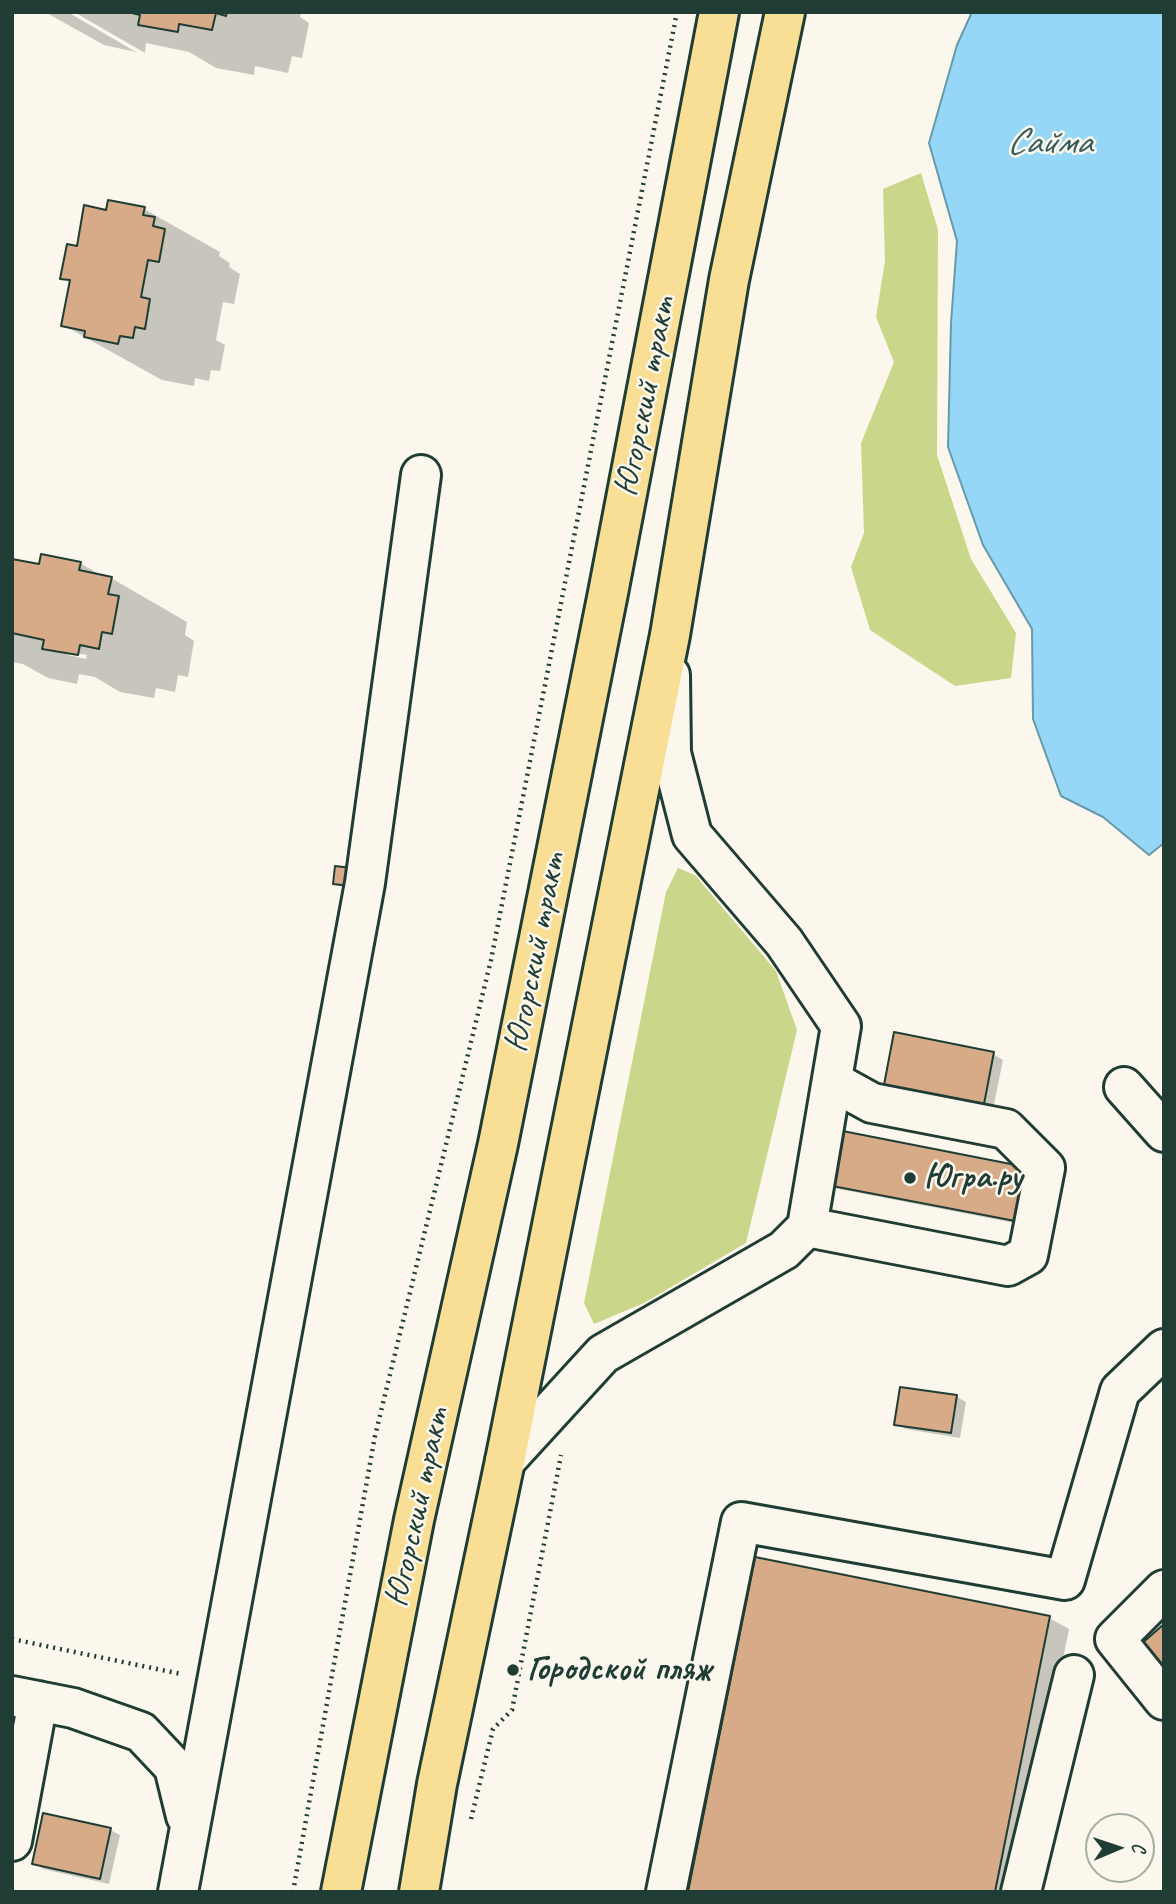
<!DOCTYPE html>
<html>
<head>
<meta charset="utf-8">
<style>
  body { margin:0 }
  #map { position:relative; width:1176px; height:1904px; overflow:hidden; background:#fbf7ec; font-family:Caveat,sans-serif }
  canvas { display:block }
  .frame { position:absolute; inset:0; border:14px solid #1f3d34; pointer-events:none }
  .north { position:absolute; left:1085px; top:1813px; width:70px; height:70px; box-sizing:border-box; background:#fbf7ec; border:2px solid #a3ada2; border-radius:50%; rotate:88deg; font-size:19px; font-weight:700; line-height:28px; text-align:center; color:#1f3d34 }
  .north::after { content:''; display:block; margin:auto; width:24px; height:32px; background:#1f3d34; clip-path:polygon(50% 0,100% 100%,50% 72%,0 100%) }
</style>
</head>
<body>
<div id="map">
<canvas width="1176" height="1904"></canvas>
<div class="frame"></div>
<div class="north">С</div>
</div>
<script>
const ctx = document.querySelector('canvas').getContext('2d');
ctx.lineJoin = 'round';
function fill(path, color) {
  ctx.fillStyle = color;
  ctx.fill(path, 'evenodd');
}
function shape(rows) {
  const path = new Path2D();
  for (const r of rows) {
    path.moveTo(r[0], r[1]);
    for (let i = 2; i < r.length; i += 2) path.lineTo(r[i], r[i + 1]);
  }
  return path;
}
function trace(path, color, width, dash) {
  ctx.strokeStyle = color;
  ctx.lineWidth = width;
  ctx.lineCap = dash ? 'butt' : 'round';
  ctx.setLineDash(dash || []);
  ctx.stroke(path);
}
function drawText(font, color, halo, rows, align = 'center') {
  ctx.font = font + ' Caveat,sans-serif';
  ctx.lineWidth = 5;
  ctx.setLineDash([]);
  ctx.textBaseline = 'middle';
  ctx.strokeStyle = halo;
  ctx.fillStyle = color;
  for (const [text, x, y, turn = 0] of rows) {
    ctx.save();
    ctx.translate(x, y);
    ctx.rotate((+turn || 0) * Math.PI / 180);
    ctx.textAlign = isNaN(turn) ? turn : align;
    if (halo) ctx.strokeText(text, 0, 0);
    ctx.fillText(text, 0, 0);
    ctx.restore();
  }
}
const green = shape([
  [921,173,938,230,937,455,971,559,1016,633,1011,678,955,686,870,630,851,567,864,533,861,443,894,362,876,317,885,261,883,189],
  [678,868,695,875,776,971,797,1030,746,1243,644,1303,594,1324,584,1303,666,892]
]);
const water = shape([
  [972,12,1164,12,1164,843,1149,855,1103,817,1061,796,1033,719,1032,629,983,545,948,447,951,323,957,241,929,143,957,45,972,12]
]);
const shadow = shape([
  [45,12,71,12,71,14,136,52,104,45],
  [74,12,301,12,300,17,309,23,302,58,292,56,288,73,255,66,254,75,216,68,189,52,146,43,145,53],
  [144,209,220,252,219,256,230,263,229,267,240,274,234,304,223,302,216,340,225,345,220,371,211,370,209,381,195,378,194,386,162,380,63,325,71,283,62,278,78,248,107,212],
  [12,561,40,566,80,563,104,577,111,578,187,622,185,635,194,641,188,677,178,675,175,692,156,688,154,698,120,692,95,677,79,674,77,684,48,678,23,664,12,662],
  [63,651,87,655,86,659,68,655],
  [993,1054,1003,1060,993,1109,895,1089,886,1084],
  [1026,1169,1025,1225,813,1184],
  [957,1397,966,1402,960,1438,906,1429,896,1424],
  [1049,1618,1069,1629,1017,1892,690,1892],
  [110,1830,120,1835,109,1884,43,1869,34,1863]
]);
const building = shape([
  [128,12,227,12,226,16,216,13,212,30,179,24,178,32,138,25,140,15,128,12],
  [108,200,145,207,143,215,155,217,153,226,165,229,159,262,148,260,141,297,150,299,145,329,135,327,133,338,120,336,118,344,84,337,85,331,61,326,70,280,60,279,67,244,77,246,84,205,106,210,108,200],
  [41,554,81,562,79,570,112,577,108,594,119,596,112,634,102,632,99,649,80,645,78,655,42,649,44,640,12,633,12,559,39,564,41,554],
  [335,866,352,868,350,886,333,884,335,866],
  [894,1032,994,1052,984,1104,884,1085,894,1032],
  [812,1125,1026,1167,1015,1221,801,1180,812,1125],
  [900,1387,957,1395,951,1433,894,1425,900,1387],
  [755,1557,1050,1616,995,1892,688,1892,755,1557],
  [1164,1624,1164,1672,1140,1645,1164,1624],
  [43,1813,111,1828,100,1879,32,1864,43,1813]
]);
const path = shape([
  [12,1639,181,1674],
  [471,1819,493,1729,512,1710,561,1455],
  [293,1892,375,1436,491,960,677,12]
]);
const minor = shape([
  [1124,1087,1164,1132],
  [807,1227,1008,1266,1028,1255,1045,1168,1006,1129,872,1103,832,1081],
  [505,1461,603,1354,784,1250,807,1227,841,1026,784,942,692,835,671,753,670,675],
  [1164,1590,1115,1639,1164,1700],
  [12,1696,73,1708,141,1732,174,1767,186,1816],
  [12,1841,38,1701],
  [178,1892,365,883,421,475],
  [666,1892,741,1522,1065,1580,1120,1391,1164,1349],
  [1021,1892,1074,1675]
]);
const major = shape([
  [341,1892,414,1520,498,1144,608,593,719,12],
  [419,1892,437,1784,505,1461,670,635,729,280,785,12]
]);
const markers = [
  [910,1178,7,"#1f3d34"],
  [513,1670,7,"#1f3d34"]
];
const streetNames = [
  ["Югорский тракт",646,397,-79],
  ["Югорский тракт",536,953,-79],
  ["Югорский тракт",418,1508,-78]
];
const poiNames = [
  ["Югра.ру",924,1178],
  ["Городской пляж",527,1670]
];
const waterNames = [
  ["Сайма",1049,143]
];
fill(green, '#cad78a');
fill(water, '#96d7f7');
trace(water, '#6699a9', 2);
fill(shadow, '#0003');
fill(building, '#d7ab88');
trace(building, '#1f3d34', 2);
trace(minor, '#1f3d34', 44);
trace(major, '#1f3d34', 44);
trace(path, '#1f3d34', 4.5, [2, 5]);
trace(minor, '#fbf7ec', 38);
trace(major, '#f9df96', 38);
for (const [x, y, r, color] of markers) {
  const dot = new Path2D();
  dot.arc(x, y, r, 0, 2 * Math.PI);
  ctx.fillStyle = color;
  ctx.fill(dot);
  trace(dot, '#fbf7ec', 2.5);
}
drawText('35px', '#1f3d34', '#fbf7ec', streetNames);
drawText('bold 35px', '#1f3d34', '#fbf7ec', poiNames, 'left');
drawText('italic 37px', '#375c5b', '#fbf7ec', waterNames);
</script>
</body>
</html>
